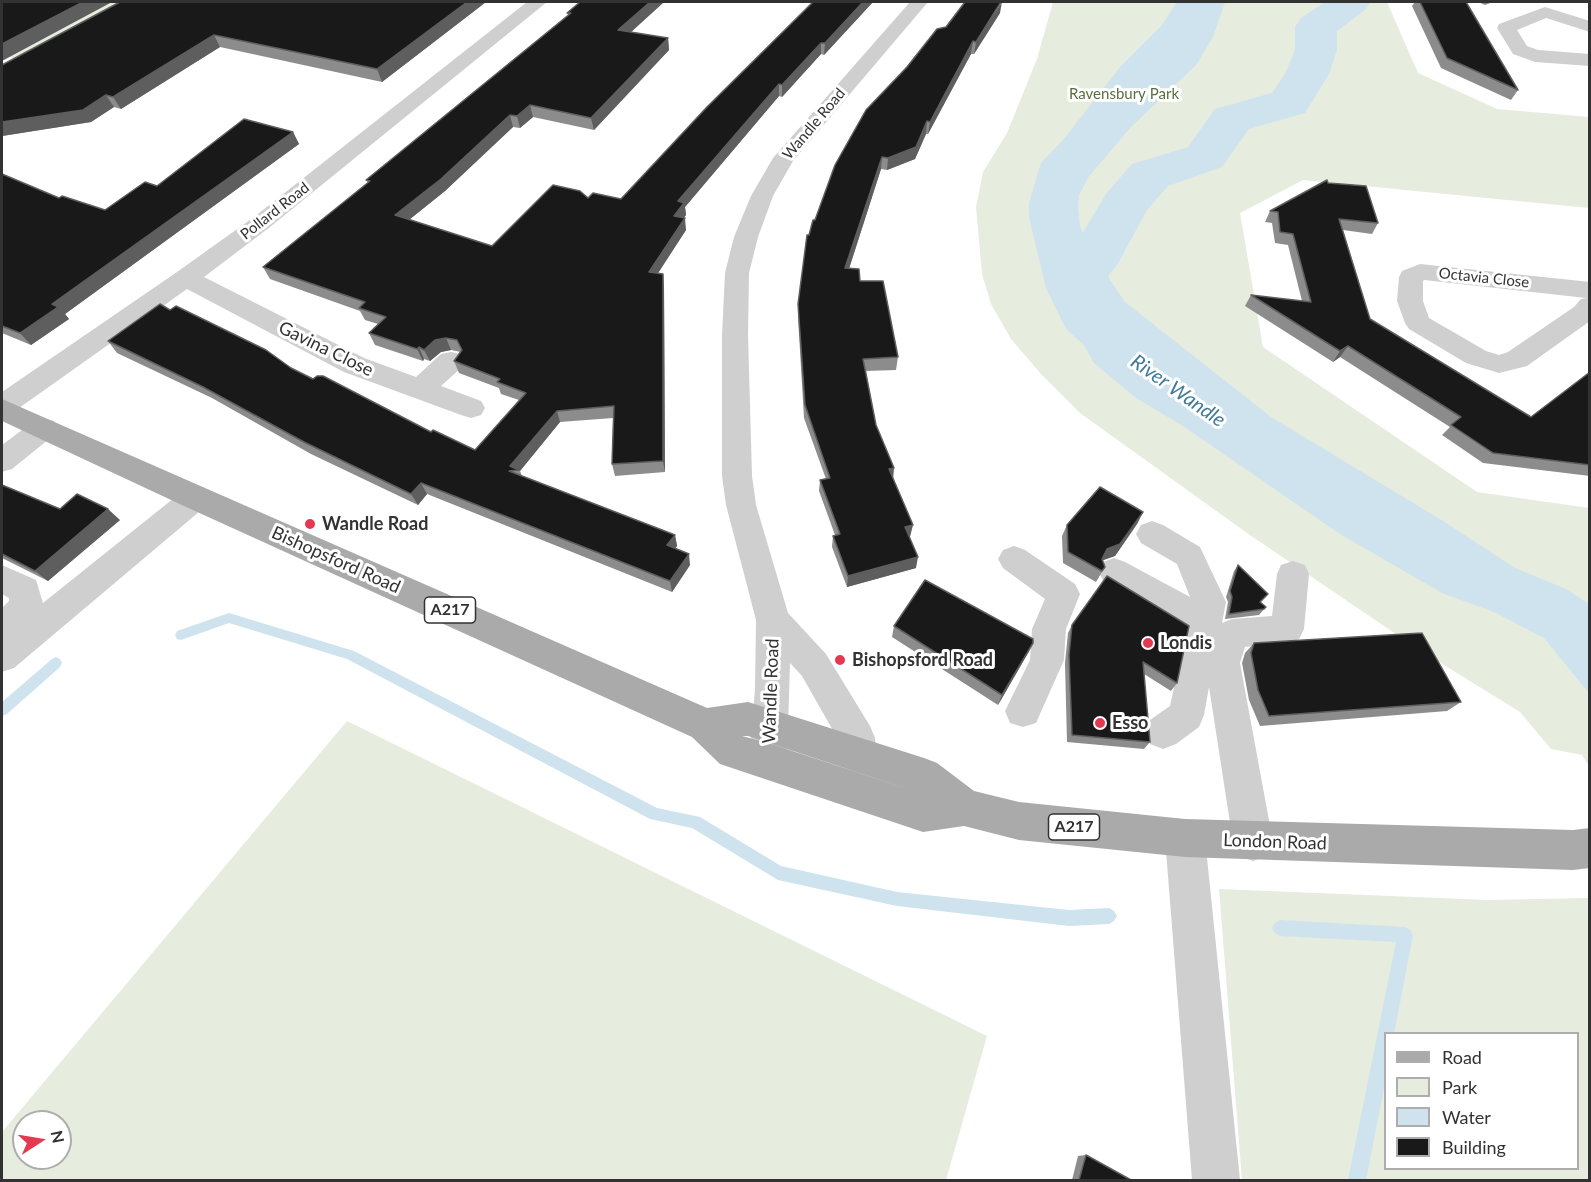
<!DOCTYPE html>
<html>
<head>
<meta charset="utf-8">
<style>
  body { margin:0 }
  #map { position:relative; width:1591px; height:1182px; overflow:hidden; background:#fff; font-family:Lato,sans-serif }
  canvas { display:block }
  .frame { position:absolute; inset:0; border:3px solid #323232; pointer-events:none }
  .legend { position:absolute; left:1384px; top:1032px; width:195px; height:138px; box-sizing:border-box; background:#fff; border:2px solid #adadad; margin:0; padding:8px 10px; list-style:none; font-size:18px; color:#323232 }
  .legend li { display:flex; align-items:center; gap:12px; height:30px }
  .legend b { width:30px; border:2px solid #adadad }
  .north { position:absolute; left:12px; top:1110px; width:60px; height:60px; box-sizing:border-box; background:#fff; border:2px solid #adadad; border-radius:50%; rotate:78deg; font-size:16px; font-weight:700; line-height:24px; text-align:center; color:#323232 }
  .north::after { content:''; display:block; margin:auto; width:21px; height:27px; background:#e53951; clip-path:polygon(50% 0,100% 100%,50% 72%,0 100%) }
</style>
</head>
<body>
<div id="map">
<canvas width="1591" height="1182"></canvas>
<div class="frame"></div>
<ul class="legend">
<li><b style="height:8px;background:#aaa"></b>Road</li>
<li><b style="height:16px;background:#e6ecde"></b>Park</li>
<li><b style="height:16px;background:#cee3ee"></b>Water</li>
<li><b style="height:16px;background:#191919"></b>Building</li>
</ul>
<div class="north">N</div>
</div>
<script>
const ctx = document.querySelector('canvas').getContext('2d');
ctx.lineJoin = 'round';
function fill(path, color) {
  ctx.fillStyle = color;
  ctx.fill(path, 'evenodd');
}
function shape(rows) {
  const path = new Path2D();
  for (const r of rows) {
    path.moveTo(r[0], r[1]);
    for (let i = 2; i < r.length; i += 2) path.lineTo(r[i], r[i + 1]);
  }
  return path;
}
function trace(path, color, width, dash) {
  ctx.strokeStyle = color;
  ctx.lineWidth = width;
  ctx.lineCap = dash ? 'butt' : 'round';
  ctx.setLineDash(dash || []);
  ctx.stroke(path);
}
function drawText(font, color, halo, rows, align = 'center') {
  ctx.font = font + ' Lato,sans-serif';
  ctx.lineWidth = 6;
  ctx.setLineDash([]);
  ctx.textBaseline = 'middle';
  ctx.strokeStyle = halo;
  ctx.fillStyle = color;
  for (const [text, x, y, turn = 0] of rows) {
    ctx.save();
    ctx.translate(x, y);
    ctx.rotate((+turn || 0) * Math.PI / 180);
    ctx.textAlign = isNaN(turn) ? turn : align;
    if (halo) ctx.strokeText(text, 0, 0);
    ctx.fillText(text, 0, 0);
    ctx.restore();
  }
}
const green = shape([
  [89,2,128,2,19,59,2,56],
  [1053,2,1387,2,1418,73,1497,109,1589,117,1589,208,1303,180,1240,213,1263,347,1477,492,1589,508,1589,766,1582,755,1551,749,1520,712,1415,647,1247,533,1080,413,1041,374,1011,339,991,304,982,274,976,207,983,172,1007,133,1037,59],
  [347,721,987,1036,946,1180,2,1180,2,1132],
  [24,1122,60,1122,60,1158,24,1158],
  [1219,889,1488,900,1589,898,1589,1180,1242,1180],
  [1386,1034,1578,1034,1578,1168,1386,1168]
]);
const water = shape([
  [1177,2,1225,2,1213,37,1196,65,1131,127,1089,176,1079,195,1078,206,1080,226,1085,240,1105,266,1110,280,1125,302,1271,417,1443,521,1515,568,1566,589,1589,604,1589,693,1544,638,1494,612,1442,593,1340,534,1183,426,1136,398,1094,363,1084,345,1066,329,1046,288,1029,217,1029,203,1041,163,1063,140,1121,66,1162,25]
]);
const stream = shape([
  [229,613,354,651,657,808,700,817,781,866,897,892,1069,910,1109,908,1114,911,1117,916,1114,921,1109,924,1069,926,897,906,778,880,692,828,650,819,347,659,229,623,181,640,177,639,175,635,177,631,229,613],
  [56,657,60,659,62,663,60,667,7,714,2,716,2,702,52,659,56,657],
  [1280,920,1405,927,1410,930,1413,935,1394,1034,1386,1034,1386,1078,1366,1180,1348,1180,1396,942,1280,936,1275,933,1272,928,1275,923,1280,920]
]);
const river = shape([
  [1325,2,1371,2,1365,10,1337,31,1337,50,1329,74,1305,113,1249,129,1222,167,1168,186,1147,210,1116,267,1092,293,1072,299,1052,293,1044,281,1052,269,1075,246,1106,194,1132,164,1188,147,1215,109,1272,93,1285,74,1295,50,1295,27,1301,18,1325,2]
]);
const minor = shape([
  [527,2,547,2,270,227,204,277,364,358,416,377,441,354,451,352,461,354,465,361,461,368,441,386,481,401,485,408,481,415,471,418,461,415,344,372,187,289,12,413,2,416,2,392,177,272,254,217,527,2],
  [910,2,928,2,793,161,773,196,758,237,749,273,748,335,752,476,756,505,788,613,826,654,870,726,875,738,877,756,871,768,858,773,845,768,839,756,839,741,802,676,790,663,787,761,781,773,768,779,755,773,749,761,755,689,756,620,726,505,722,476,722,335,725,273,734,237,751,196,773,158,910,2],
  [1545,7,1590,21,1590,32,1546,18,1517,30,1527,46,1538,50,1590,54,1590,66,1535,62,1513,54,1497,28,1499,24,1545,7],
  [1420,264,1590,282,1590,321,1527,366,1499,373,1466,363,1409,329,1405,323,1397,301,1399,277,1402,271,1420,264],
  [1423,281,1424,280,1586,298,1581,299,1574,307,1508,352,1499,355,1486,351,1429,318,1423,301,1423,281],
  [44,418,54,421,58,428,54,435,12,469,2,472,2,445,34,421,44,418],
  [195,486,206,490,210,498,206,506,14,668,2,672,2,608,9,601,9,598,2,594,2,565,36,580,43,603,184,490,195,486],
  [1152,521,1163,525,1200,547,1226,602,1222,623,1232,619,1272,616,1277,574,1281,565,1293,561,1305,565,1309,574,1304,629,1299,639,1287,643,1245,647,1240,663,1273,842,1267,856,1253,861,1239,856,1233,842,1209,687,1204,715,1199,727,1176,744,1163,749,1150,744,1145,732,1150,720,1170,706,1187,628,1103,580,1098,571,1103,562,1114,558,1125,562,1190,597,1177,564,1141,543,1136,534,1141,525,1152,521],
  [1014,546,1025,550,1075,584,1080,594,1066,629,1064,660,1036,723,1023,727,1010,723,1005,711,1030,660,1032,629,1045,599,1003,568,998,559,1003,550,1014,546],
  [1185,819,1199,824,1205,838,1240,1180,1192,1180,1165,838,1171,824,1185,819]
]);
const major = shape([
  [2,399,707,708,748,702,924,758,937,763,974,791,1019,802,1185,819,1573,830,1590,828,1590,868,1573,870,1185,857,1019,840,964,826,923,832,720,764,692,737,184,506,2,421,2,399],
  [742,736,748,736,914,791,768,743,742,736]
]);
const wall = shape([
  [120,2,486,2,382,82,220,47,121,109,114,107,91,122,2,136,2,65],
  [580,2,664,2,631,32,668,38,669,50,594,130,533,117,520,128,513,127,445,191,409,220,492,246,588,198,621,199,813,2,873,2,824,55,821,54,782,97,779,96,685,207,686,215,683,218,686,230,658,273,664,286,665,472,615,476,612,464,613,418,560,422,520,471,522,476,675,535,677,546,675,548,690,565,672,592,427,494,418,505,311,454,212,398,117,353,108,341,170,310,313,379,431,432,475,450,519,400,501,394,499,388,459,373,454,361,461,352,451,350,441,352,430,361,424,359,423,361,375,345,369,333,378,324,365,320,360,311,270,279,263,267,368,183,366,180,568,15,567,13],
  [1415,2,1466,2,1518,90,1511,100,1441,68,1412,6],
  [1478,2,1493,2,1485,5],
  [1000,13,974,54,971,54,928,134,926,134,915,159,887,170,881,169,849,269,860,281,898,357,896,370,866,371,876,425,893,478,910,537,916,568,847,587,832,547,833,536,835,535,819,491,820,480,826,479,804,418,798,317,798,304,809,235,815,220,946,27],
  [293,132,299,144,65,314,69,319,31,345,2,333,2,174,59,198,105,210,157,186],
  [1328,183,1378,223,1372,234,1343,230,1370,319,1531,417,1590,372,1590,476,1483,463,1442,435,1450,427,1340,357,1333,362,1245,306,1251,295,1302,301,1288,245,1275,243,1272,223,1265,222,1270,211],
  [2,485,60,509,120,520,48,581,2,558,2,559],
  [1143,512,1137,524,1115,556,1102,560,1105,567,1096,582,1063,563,1062,536,1067,525],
  [1238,565,1261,603,1266,607,1259,615,1225,619,1228,602,1226,597,1234,571],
  [1107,576,1177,683,1171,691,1144,674,1150,742,1144,749,1067,742,1065,663,1068,633,1072,625],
  [894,626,1033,643,1028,653,998,705,892,637],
  [1254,643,1461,702,1447,711,1260,726,1249,700,1242,663,1245,653],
  [1086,1155,1131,1180,1072,1180,1078,1156]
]);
const shadedWall = shape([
  [83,2,112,2,2,61,2,44],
  [467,2,486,2,382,82,377,69],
  [650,2,664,2,620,42,618,30],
  [863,2,873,2,824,55,825,43],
  [1002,2,1000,13,974,54,976,42],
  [214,35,220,47,121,109,113,97],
  [668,38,669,50,594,130,591,118],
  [973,41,971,54,928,134,930,122],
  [821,43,821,54,782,97,782,85],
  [779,84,779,96,685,207,686,215,676,228,674,216,678,201],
  [106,95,114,107,91,122,2,136,2,122],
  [530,105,533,117,520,128,517,116],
  [510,115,513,127,445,191,400,227,395,215],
  [927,121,926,134,915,159,887,170,888,158],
  [293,132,299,144,65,314,69,319,31,345,20,333,52,304],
  [882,157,881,169,845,281,845,268],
  [685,218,686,230,651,284,649,272],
  [663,274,664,286,665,472,663,461],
  [446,338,451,350,441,352,430,361,424,350,435,340],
  [1348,346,1340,357,1333,362,1340,351],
  [419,347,424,359,423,361,417,349],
  [557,411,560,422,520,471,519,470,510,466],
  [894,468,893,480,889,469],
  [421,483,427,494,418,505,411,494],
  [108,509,120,520,48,581,35,571],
  [1143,512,1137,524,1115,556,1101,561,1096,570,1107,549],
  [913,525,910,537,903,538,905,527],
  [675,535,677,546,670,556,667,545],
  [689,554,690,565,672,592,670,581],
  [918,557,916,568,847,587,848,576],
  [1033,643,1028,653,998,705,1002,695]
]);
const building = shape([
  [2,2,83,2,2,44,2,2],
  [120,2,467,2,377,69,214,35,113,97,106,95,83,110,2,122,2,65,120,2],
  [580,2,650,2,618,30,668,38,591,118,530,105,517,116,510,115,441,179,395,215,492,246,553,185,580,191,588,198,593,193,621,199,707,107,813,2,863,2,825,43,821,43,782,85,779,84,678,201,684,203,674,216,685,218,649,272,663,274,663,461,612,464,614,406,557,411,510,466,519,470,509,471,675,535,667,545,689,554,670,581,421,483,411,494,304,442,203,387,108,341,160,304,170,310,176,306,266,350,291,368,313,379,317,376,323,376,431,432,433,430,475,450,526,393,497,382,500,379,454,361,462,350,457,340,446,338,435,340,424,350,419,347,417,349,369,333,386,317,359,308,365,302,263,267,370,181,366,180,571,13,567,13,580,2],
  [965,2,1001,2,976,42,973,41,930,122,927,121,916,147,888,158,882,157,845,268,859,269,860,281,883,281,898,357,863,359,876,425,894,468,889,469,913,525,905,527,918,557,848,576,833,536,840,534,820,480,830,478,805,405,798,304,807,235,809,235,813,220,815,220,835,165,866,110,907,67,937,29,946,27,965,2],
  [1420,2,1466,2,1518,90,1447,58,1420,2],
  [244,119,293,132,52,304,58,307,20,333,2,326,2,174,59,198,62,196,105,210,145,182,157,186,244,119],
  [1327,180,1328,183,1366,186,1378,223,1339,219,1370,319,1531,417,1590,372,1590,465,1493,453,1451,425,1461,417,1348,346,1340,351,1251,295,1311,302,1293,234,1280,232,1278,212,1270,211,1327,180],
  [2,485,60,509,77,494,108,509,35,571,2,554,2,485],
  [1100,487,1143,512,1120,544,1107,549,1102,559,1105,567,1102,571,1068,552,1067,525,1100,487],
  [1238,565,1268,594,1260,602,1266,607,1264,609,1229,614,1232,597,1230,591,1238,565],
  [1107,576,1189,626,1177,683,1143,662,1150,742,1072,735,1069,655,1072,625,1107,576],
  [925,580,1033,639,1033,643,1002,695,894,626,925,580],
  [1422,633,1461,702,1269,716,1258,690,1251,653,1254,643,1422,633],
  [1086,1155,1131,1180,1079,1180,1086,1155]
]);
const markers = [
  [310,524,6,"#e53951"],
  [1148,643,6,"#e53951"],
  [840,660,6,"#e53951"],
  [1100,723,6,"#e53951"]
];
const farParknames = [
  ["Ravensbury Park",1124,94]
];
const farStreetnames = [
  ["Wandle Road",814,124,-50],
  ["Pollard Road",275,211,-38],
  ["Octavia Close",1484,278,6]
];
const shields = [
  [450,610,51],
  [1074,827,51]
];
const shieldNames = [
  ["A217",450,610],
  ["A217",1074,827]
];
const streetNames = [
  ["Gavina Close",326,349,26],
  ["Bishopsford Road",336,560,24],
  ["Wandle Road",771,691,-88],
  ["London Road",1275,842,2]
];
const poiNames = [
  ["Wandle Road",322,524],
  ["Londis",1160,643],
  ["Bishopsford Road",852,660],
  ["Esso",1112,723]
];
const waterNames = [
  ["River Wandle",1178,391,35]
];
fill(green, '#e6ecde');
fill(water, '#cee3ee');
fill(stream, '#cee3ee');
fill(river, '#cee3ee');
fill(minor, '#cfcfcf');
fill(major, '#aaa');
fill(wall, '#8c8c8c');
fill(shadedWall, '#5e5e5e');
fill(building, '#191919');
trace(building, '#5e5e5e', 1.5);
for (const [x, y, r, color] of markers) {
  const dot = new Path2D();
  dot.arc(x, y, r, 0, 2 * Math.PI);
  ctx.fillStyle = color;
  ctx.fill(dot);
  trace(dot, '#fff', 2);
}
drawText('15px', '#596f3f', '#fff', farParknames);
drawText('15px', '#323232', '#fff', farStreetnames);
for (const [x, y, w] of shields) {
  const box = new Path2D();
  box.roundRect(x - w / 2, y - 13, w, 26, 4.5);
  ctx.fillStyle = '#fff';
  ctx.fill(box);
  trace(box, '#323232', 1.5);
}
drawText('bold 16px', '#323232', null, shieldNames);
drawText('18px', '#323232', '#fff', streetNames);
drawText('bold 18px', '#323232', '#fff', poiNames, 'left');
drawText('italic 20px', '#3f7a96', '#fff', waterNames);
</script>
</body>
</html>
